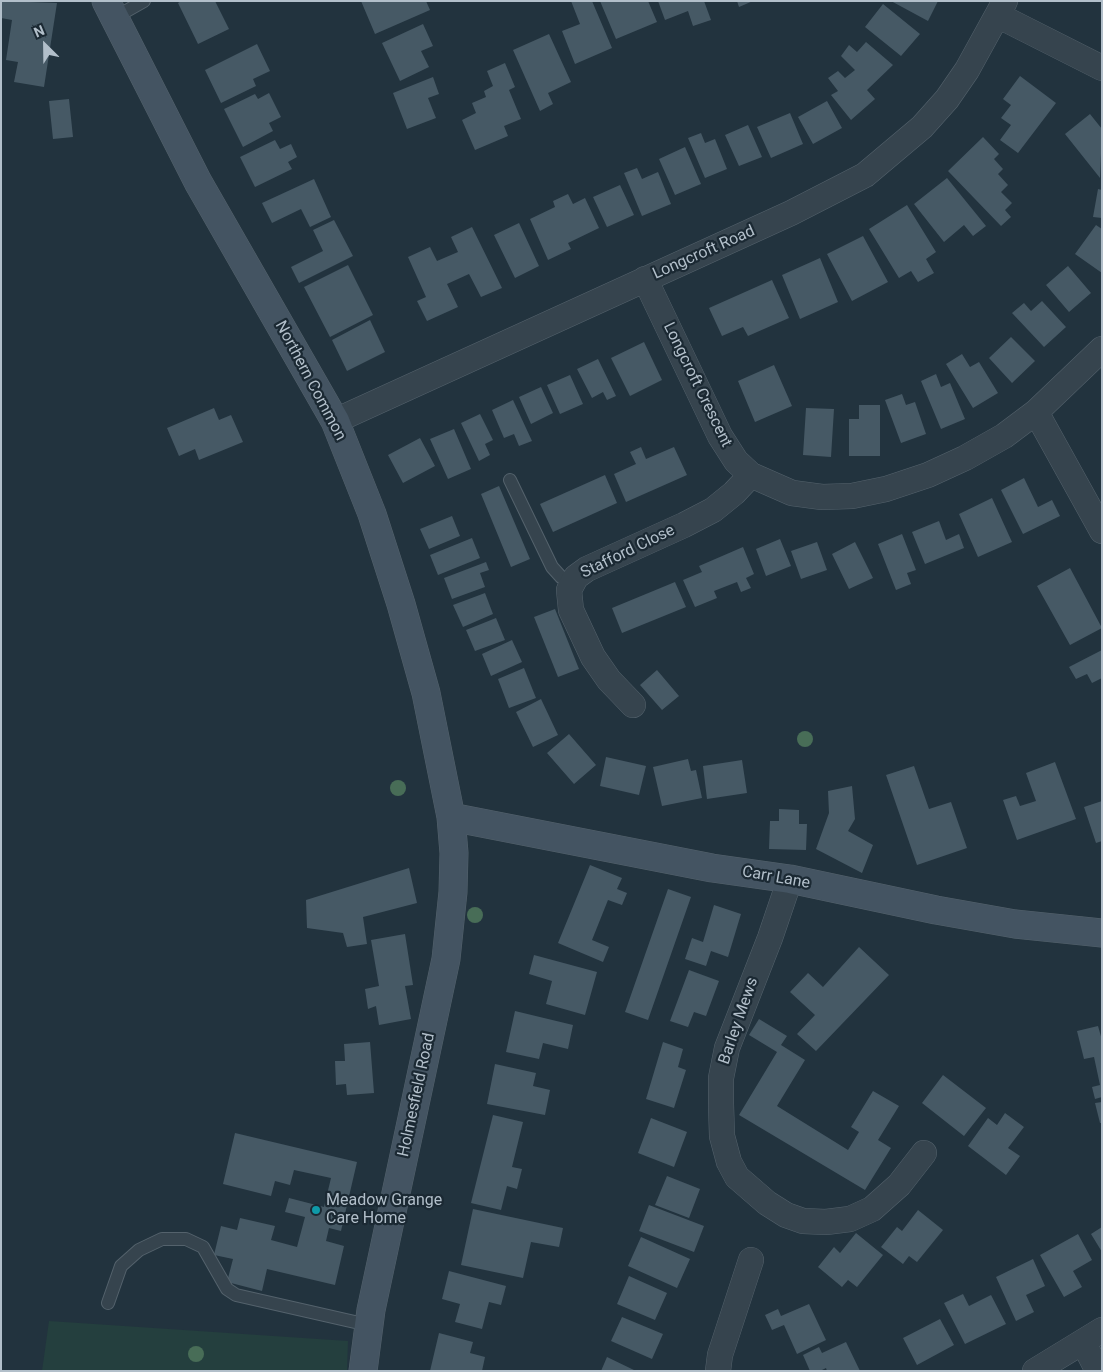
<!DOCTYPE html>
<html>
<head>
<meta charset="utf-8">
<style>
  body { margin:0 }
  #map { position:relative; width:1103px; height:1372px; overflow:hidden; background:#22333e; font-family:Roboto,sans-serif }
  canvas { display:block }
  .frame { position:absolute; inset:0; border:2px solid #b2bfca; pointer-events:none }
  .north { position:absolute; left:20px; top:20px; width:50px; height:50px; -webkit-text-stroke:4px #1b2933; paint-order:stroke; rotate:337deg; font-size:14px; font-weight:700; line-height:20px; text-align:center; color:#b2bfca }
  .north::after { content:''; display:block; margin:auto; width:18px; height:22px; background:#b2bfca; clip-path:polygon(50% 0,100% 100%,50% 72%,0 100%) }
</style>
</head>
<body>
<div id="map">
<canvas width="1103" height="1372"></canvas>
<div class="frame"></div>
<div class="north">N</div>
</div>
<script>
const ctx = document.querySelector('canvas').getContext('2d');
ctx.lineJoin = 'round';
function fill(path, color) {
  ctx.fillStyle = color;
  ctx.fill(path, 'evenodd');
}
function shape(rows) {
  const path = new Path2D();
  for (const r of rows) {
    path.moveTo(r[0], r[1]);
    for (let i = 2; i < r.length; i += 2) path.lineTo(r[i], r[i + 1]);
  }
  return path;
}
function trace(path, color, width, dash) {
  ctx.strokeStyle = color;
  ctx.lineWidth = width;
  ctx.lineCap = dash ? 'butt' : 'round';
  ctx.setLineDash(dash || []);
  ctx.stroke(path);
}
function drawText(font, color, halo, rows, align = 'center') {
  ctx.font = font + ' Roboto,sans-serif';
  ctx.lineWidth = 4.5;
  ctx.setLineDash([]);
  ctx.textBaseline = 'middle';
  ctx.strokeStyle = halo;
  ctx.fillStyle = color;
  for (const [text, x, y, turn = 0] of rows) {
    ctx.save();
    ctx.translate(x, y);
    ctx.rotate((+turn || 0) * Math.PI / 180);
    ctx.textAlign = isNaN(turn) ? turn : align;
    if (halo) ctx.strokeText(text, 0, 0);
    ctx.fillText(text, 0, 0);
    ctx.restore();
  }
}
const green = shape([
  [49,1321,348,1341,347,1371,42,1371]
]);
const building = shape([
  [2,1,57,3,44,87,14,82,18,62,6,60,12,20,1,18],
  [181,1,215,1,229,29,198,44,178,3],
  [361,1,426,1,430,10,375,34],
  [571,1,592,1,612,48,575,64,562,31,580,24],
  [600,1,648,1,657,22,616,39],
  [658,1,704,1,711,20,693,26,688,11,665,20],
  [737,1,753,1,739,7],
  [891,1,938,1,928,21],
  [883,4,920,34,901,56,865,27],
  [423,24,433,46,421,51,429,67,400,81,382,43],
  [549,34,571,82,548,93,553,104,540,111,513,50],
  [866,42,893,65,867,90,875,99,851,120,831,95,838,91,828,78,838,71,845,78,855,70,841,56,849,45,857,52],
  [257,44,270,71,253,79,256,86,221,103,205,70],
  [505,63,515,87,509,90,521,119,504,126,508,136,475,150,462,120,476,113,472,103,486,97,484,91,493,86,487,71],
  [1020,76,1056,103,1018,153,1000,140,1011,125,1001,118,1011,105,1003,99],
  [433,77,439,94,428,98,436,118,407,129,393,93],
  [269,93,281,117,269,123,273,131,243,147,224,109,255,94,258,99],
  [69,99,73,137,53,139,49,101],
  [827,101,842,128,813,144,798,117],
  [790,113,803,144,771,158,757,127],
  [1090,114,1102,129,1100,178,1065,134],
  [748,125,762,157,739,166,725,135],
  [701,133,705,143,715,139,727,169,705,178,688,138],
  [983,137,999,154,994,159,1003,169,998,174,1008,185,1001,192,1012,203,1005,210,1011,217,1001,226,948,171],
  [275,140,280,149,291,144,297,157,288,162,292,169,255,187,240,157],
  [685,147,701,184,675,195,659,159],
  [637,168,642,179,658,172,671,204,642,216,624,173],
  [947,178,986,226,973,236,964,225,944,242,914,204],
  [314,179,331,217,310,227,301,209,272,223,262,203],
  [620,185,634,215,607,227,593,197],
  [1098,189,1102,190,1102,218,1093,217],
  [568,194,573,204,585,198,599,228,568,243,571,249,548,260,530,219,555,207,553,201],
  [907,205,936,252,926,259,934,273,918,282,911,271,899,278,869,229],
  [334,220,353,256,299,283,291,267,323,251,313,230],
  [519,223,539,266,515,278,494,235],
  [1096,225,1102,229,1102,273,1075,254],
  [472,227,502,288,481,297,469,274,447,284,458,307,427,321,417,301,426,297,408,257,430,247,437,261,458,252,451,237],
  [863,236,888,282,852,301,827,254],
  [820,258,838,302,800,319,782,275],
  [348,265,373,315,330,337,304,287],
  [1068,266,1091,293,1069,312,1046,285],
  [772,280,789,318,748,336,743,327,722,336,709,308],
  [1042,301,1066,327,1044,347,1012,313,1024,303,1031,311],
  [370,320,385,352,347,371,332,340],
  [1011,337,1035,361,1012,383,989,358],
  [644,342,662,380,630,396,611,358],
  [962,354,970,367,979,362,998,393,973,408,946,364],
  [598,359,616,396,607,400,603,392,592,398,577,369],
  [774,365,792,406,755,422,738,381],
  [936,374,941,387,950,383,965,419,941,429,921,381],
  [570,375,583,404,560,414,547,385],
  [541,387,553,413,531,424,519,397],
  [902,394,906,405,915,402,926,434,901,443,885,400],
  [513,400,532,441,519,446,514,434,504,438,492,410],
  [859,405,880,405,880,456,849,456,849,419,859,419],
  [214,408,219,420,231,415,243,442,199,460,195,449,179,456,167,428],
  [806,408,834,409,831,457,803,455],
  [480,414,493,440,485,444,490,455,479,461,461,423],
  [454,429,471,469,448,479,430,439],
  [420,438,435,466,403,483,388,455],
  [641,447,646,459,674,447,687,475,626,502,614,474,636,464,630,452],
  [605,475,617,503,553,532,540,504],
  [1024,478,1038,507,1052,500,1060,516,1023,534,1001,490],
  [499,486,530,559,511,567,481,494],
  [992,498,1012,542,978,557,959,514],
  [452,516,460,536,429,549,420,529],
  [939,521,946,540,959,534,964,548,925,564,912,532],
  [902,534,916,570,907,573,911,584,896,590,878,544],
  [472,538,480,558,438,575,430,555],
  [780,539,791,566,766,576,756,549],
  [817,542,827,570,801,579,791,551],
  [855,542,873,578,849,589,832,554],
  [743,547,754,574,746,578,751,588,741,592,737,582,714,591,717,598,695,607,683,580,702,572,699,566],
  [486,562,489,570,480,573,485,587,452,599,444,578],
  [1070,568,1102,628,1070,645,1037,586],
  [675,582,686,607,622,633,612,608],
  [485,593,493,614,463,627,453,605],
  [555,609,579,669,558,677,534,617],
  [496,618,505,640,475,651,466,630],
  [512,640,522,662,491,676,482,654],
  [1102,650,1102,678,1092,683,1087,674,1076,679,1069,667],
  [524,668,536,698,509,708,498,679],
  [657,670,679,696,662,710,640,685],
  [541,699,558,735,533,747,516,712],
  [569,734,596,765,574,784,547,753],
  [606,757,646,766,639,795,600,786],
  [688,759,691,771,696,770,702,798,662,806,653,767],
  [742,760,747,793,707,799,703,766],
  [1055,762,1076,819,1017,840,1003,800,1016,796,1020,806,1036,801,1026,773],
  [914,766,929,809,951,802,967,848,917,865,886,775],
  [852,786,855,819,848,831,873,845,862,873,816,849,829,813,828,791],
  [1102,801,1102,841,1096,843,1084,807],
  [779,809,799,810,799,824,807,824,806,850,769,849,770,821,779,821],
  [590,865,622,878,617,889,627,893,622,905,608,900,592,940,609,947,603,962,558,943],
  [409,868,417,903,363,917,367,944,347,947,343,933,307,928,306,900],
  [668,889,691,897,648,1020,625,1012],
  [714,905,741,914,728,957,711,951,706,966,685,959,692,938,703,942],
  [405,934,413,985,405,986,411,1019,379,1025,376,1006,368,1009,365,989,379,986,371,940],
  [859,947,889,975,816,1051,797,1034,815,1015,790,992,808,973,823,987],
  [534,955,597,972,585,1015,546,1004,552,981,529,974],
  [689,970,719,981,706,1016,694,1012,688,1027,670,1021],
  [515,1011,573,1025,568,1049,543,1043,539,1059,506,1052],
  [759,1019,787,1036,781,1045,805,1060,777,1106,848,1150,859,1132,851,1127,873,1091,899,1106,878,1140,891,1148,865,1190,739,1115,777,1052,749,1035],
  [1098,1026,1102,1040,1102,1097,1095,1099,1092,1087,1100,1085,1094,1057,1084,1059,1077,1031],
  [370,1042,374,1093,347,1095,346,1084,336,1085,335,1061,345,1061,344,1044],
  [663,1042,683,1049,678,1067,686,1070,674,1108,646,1099],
  [495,1064,536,1073,533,1086,550,1090,545,1115,487,1104],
  [943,1075,986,1108,964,1136,922,1103],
  [1102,1102,1102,1123,1100,1123,1095,1103],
  [1005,1113,1024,1127,1008,1148,1020,1156,1006,1175,968,1146,988,1118,997,1125],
  [493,1115,523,1122,512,1167,522,1169,517,1189,507,1186,501,1210,471,1203],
  [651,1118,687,1132,674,1167,638,1153],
  [235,1133,357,1162,341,1231,329,1228,326,1241,344,1246,335,1285,267,1269,262,1291,227,1282,233,1259,214,1255,221,1226,237,1230,240,1218,275,1226,271,1240,297,1247,305,1217,285,1212,289,1198,324,1207,331,1178,294,1170,290,1185,275,1181,271,1196,223,1184],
  [667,1176,700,1189,689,1218,655,1205],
  [649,1205,704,1226,694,1252,639,1231],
  [473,1209,563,1228,559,1247,531,1242,523,1278,461,1265],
  [918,1210,943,1230,917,1262,909,1256,903,1264,881,1247,897,1227,902,1231],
  [1102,1227,1102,1252,1091,1234],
  [856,1233,883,1255,857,1287,848,1280,842,1287,818,1267,834,1247,840,1253],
  [1078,1234,1092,1260,1073,1271,1082,1287,1064,1297,1040,1255],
  [641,1237,690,1259,677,1288,628,1266],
  [1033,1259,1045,1286,1026,1295,1034,1312,1016,1321,996,1277],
  [449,1271,506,1286,501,1305,489,1302,482,1329,455,1322,460,1304,442,1299],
  [629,1276,667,1293,655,1320,617,1304],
  [963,1294,969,1306,991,1295,1006,1324,965,1344,944,1303],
  [809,1304,826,1340,797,1354,784,1325,772,1330,765,1315,778,1309,781,1316],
  [622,1317,663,1334,652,1359,611,1341],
  [940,1319,954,1345,917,1365,903,1338],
  [439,1333,473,1342,470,1353,485,1357,482,1371,430,1371],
  [846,1342,860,1371,827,1371,826,1368,820,1371,810,1371,803,1355,819,1347,822,1353],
  [607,1357,636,1371,601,1371]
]);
const service = shape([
  [114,18,144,1],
  [510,480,552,567,561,577,572,584],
  [108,1303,121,1266,139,1250,162,1239,186,1239,203,1247,227,1289,236,1295,368,1325]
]);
const minor = shape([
  [999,16,1102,68],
  [645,279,720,436,736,461,751,475,792,493,822,497,852,496,886,489,928,475,965,458,1004,436,1036,412,1102,349],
  [1036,412,1102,531],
  [335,421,791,213,865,175,922,127,947,99,967,70,1005,1],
  [633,705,609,680,593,657,571,610,569,590,576,577,587,569,684,525,713,510,734,493,751,475],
  [790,879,770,938,727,1048,721,1078,721,1104,722,1136,729,1162,737,1177,767,1203,786,1215,803,1221,826,1222,850,1219,872,1209,899,1185,924,1153],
  [1083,1342,1098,1371],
  [718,1371,720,1355,751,1260],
  [1035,1371,1102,1330]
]);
const secondary = shape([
  [106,1,198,182,335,421,372,514,401,604,426,693,451,817,454,853,453,892,446,959,371,1310,363,1371],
  [451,817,712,868,790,879,936,910,1015,924,1102,933]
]);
const trees = [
  [805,739],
  [398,788],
  [475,915],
  [196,1354]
];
const markers = [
  [316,1210,5,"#0f9aa8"]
];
const streetNames = [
  ["Longcroft Road",704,253,-24],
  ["Northern Common",310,381,62],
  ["Longcroft Crescent",697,385,64],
  ["Stafford Close",628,552,-26],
  ["Carr Lane",776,878,10],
  ["Barley Mews",739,1021,-71],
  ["Holmesfield Road",417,1095,-78]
];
const poiNames = [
  ["Meadow Grange",326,1201],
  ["Care Home",326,1219]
];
fill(green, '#243f3e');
fill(building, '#465965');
trace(service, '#54626c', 14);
trace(minor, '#54626c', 26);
trace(secondary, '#54626c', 29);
trace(service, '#36444e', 12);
trace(minor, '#36444e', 25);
trace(secondary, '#445462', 28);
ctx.fillStyle = '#486d57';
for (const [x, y] of trees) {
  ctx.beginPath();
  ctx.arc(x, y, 8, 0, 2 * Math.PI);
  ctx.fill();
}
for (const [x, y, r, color] of markers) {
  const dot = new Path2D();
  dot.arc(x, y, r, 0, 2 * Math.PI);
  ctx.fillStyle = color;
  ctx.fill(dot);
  trace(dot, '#1b2933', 2);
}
drawText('16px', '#b2bfca', '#1b2933', streetNames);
drawText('16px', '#b2bfca', '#1b2933', poiNames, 'left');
</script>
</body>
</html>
